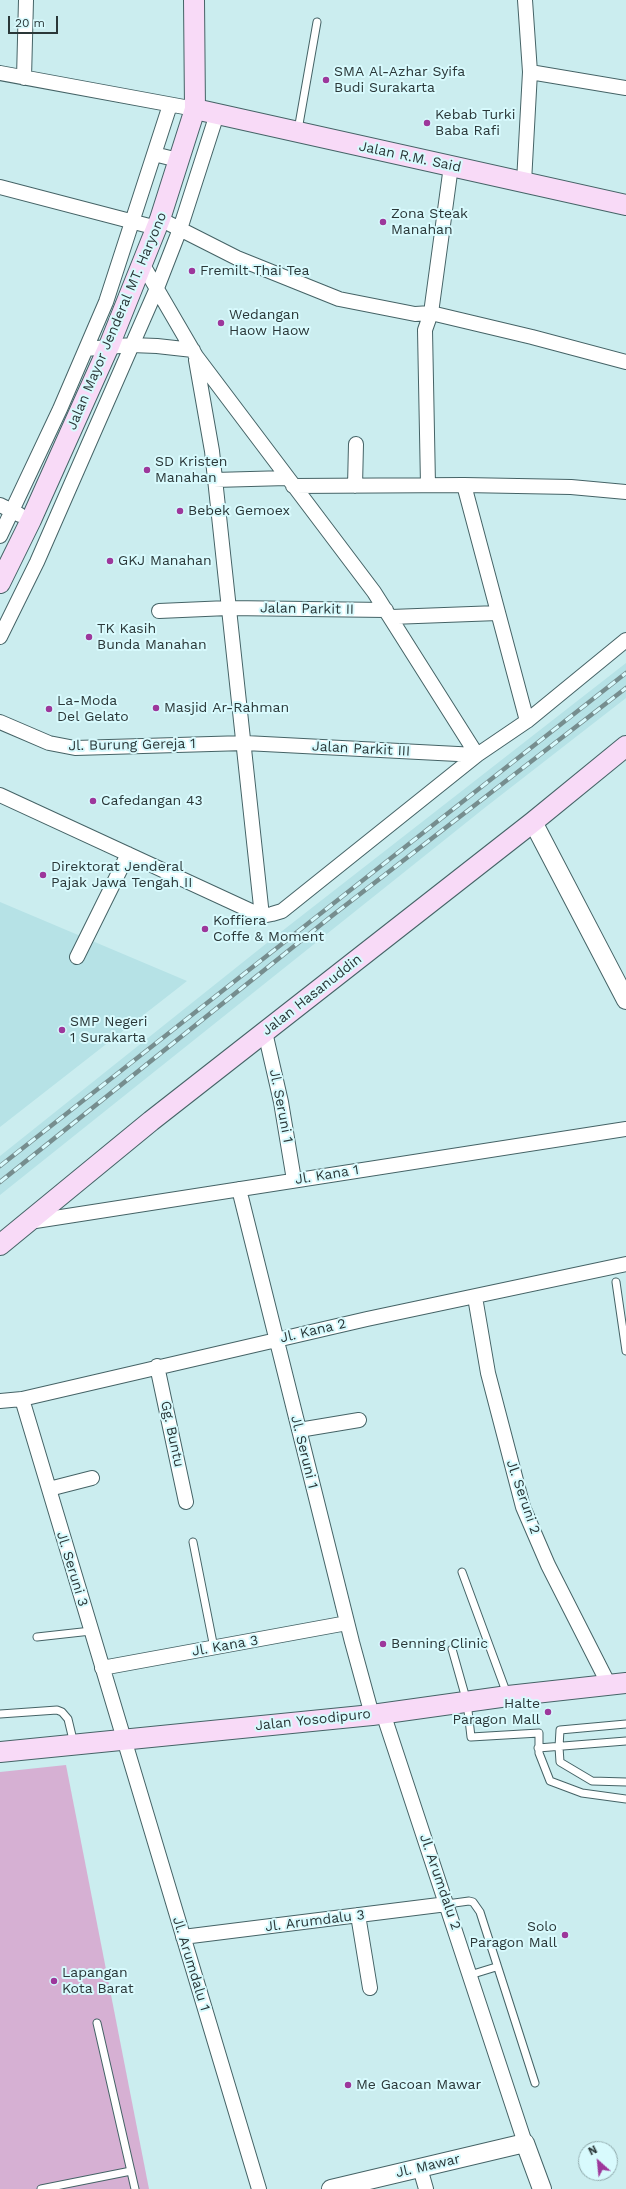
<!DOCTYPE html>
<html>
<head>
<meta charset="utf-8">
<style>
  body { margin:0 }
  #map { position:relative; width:626px; height:2189px; overflow:hidden; background:#cbedef; font-family:"Work Sans",sans-serif }
  canvas { display:block }
  .north { position:absolute; left:578px; top:2141px; width:40px; height:40px; box-sizing:border-box; background:#d8fafd; border:1px solid #92acae; border-radius:50%; rotate:333deg; font-size:11px; font-weight:700; line-height:16px; text-align:center; color:#2a3738 }
  .north::after { content:''; display:block; margin:auto; width:14px; height:18px; background:#9d379b; clip-path:polygon(50% 0,100% 100%,50% 72%,0 100%) }
  .scale { position:absolute; left:8px; top:16px; width:50px; height:18px; box-sizing:border-box; border:2px solid #2a3738; border-top:0; padding-left:5px; font-size:12px; line-height:14px; white-space:nowrap; color:#2a3738; -webkit-text-stroke:3px #d8fafd; paint-order:stroke }
</style>
</head>
<body>
<div id="map">
<canvas width="626" height="2189"></canvas>
<div class="north">N</div>
<div class="scale">20 m</div>
</div>
<script>
const ctx = document.querySelector('canvas').getContext('2d');
ctx.lineJoin = 'round';
function fill(path, color) {
  ctx.fillStyle = color;
  ctx.fill(path, 'evenodd');
}
function shape(rows) {
  const path = new Path2D();
  for (const r of rows) {
    path.moveTo(r[0], r[1]);
    for (let i = 2; i < r.length; i += 2) path.lineTo(r[i], r[i + 1]);
  }
  return path;
}
function trace(path, color, width, dash) {
  ctx.strokeStyle = color;
  ctx.lineWidth = width;
  ctx.lineCap = dash ? 'butt' : 'round';
  ctx.setLineDash(dash || []);
  ctx.stroke(path);
}
function drawText(font, color, halo, rows, align = 'center') {
  ctx.font = font + ' "Work Sans",sans-serif';
  ctx.lineWidth = 4;
  ctx.setLineDash([]);
  ctx.textBaseline = 'middle';
  ctx.strokeStyle = halo;
  ctx.fillStyle = color;
  for (const [text, x, y, turn = 0] of rows) {
    ctx.save();
    ctx.translate(x, y);
    ctx.rotate((+turn || 0) * Math.PI / 180);
    ctx.textAlign = isNaN(turn) ? turn : align;
    if (halo) ctx.strokeText(text, 0, 0);
    ctx.fillText(text, 0, 0);
    ctx.restore();
  }
}
const built = shape([
  [626,663,626,698,487,806,0,1195,0,1156,277,935],
  [0,902,187,981,0,1127]
]);
const green = shape([
  [66,1765,149,2189,0,2189,0,1772]
]);
const service = shape([
  [298,130,317,22],
  [616,1282,626,1351],
  [193,1542,214,1648],
  [462,1572,507,1694],
  [37,1637,91,1631],
  [452,1649,467,1702,471,1737,539,1733,539,1753,550,1781,582,1793,626,1799],
  [0,1714,57,1710,62,1712,68,1719,74,1744],
  [626,1724,560,1730,559,1747,560,1762,592,1781,626,1782],
  [538,1748,626,1741],
  [447,1904,469,1901,473,1902,480,1912,535,2083],
  [470,1975,496,1967],
  [97,2023,135,2189],
  [41,2189,131,2171]
]);
const minor = shape([
  [530,72,626,88],
  [0,73,195,109],
  [24,78,26,0],
  [154,154,178,160],
  [524,182,530,72,525,0],
  [0,187,157,228],
  [160,219,237,258,339,299,415,314,431,313,532,337,626,362],
  [143,265,196,356,374,592,477,755],
  [86,349,131,345,157,346,193,350],
  [196,360,212,451,262,916],
  [214,480,287,478],
  [428,485,425,330,431,313,451,166],
  [464,485,527,721],
  [293,486,464,485,571,487,626,492],
  [355,486,356,444],
  [0,505,20,515],
  [0,536,60,409,106,302,170,105],
  [159,611,228,608,386,610],
  [391,617,498,613],
  [0,637,37,562,157,288,180,229,217,114],
  [0,722,49,743,75,748,245,743,477,755],
  [0,795,262,916,272,914,282,911,477,755,527,721,626,640],
  [77,957,128,854],
  [265,1032,281,1102,294,1180],
  [239,1189,352,1642,372,1715],
  [29,1222,626,1129],
  [475,1297,488,1373,523,1507,548,1565,609,1685],
  [157,1366,186,1502],
  [22,1399,259,2189],
  [0,1401,22,1399,367,1319,626,1264],
  [299,1430,359,1420],
  [49,1489,92,1478],
  [102,1668,347,1623],
  [383,1713,525,2143],
  [358,1915,370,1988],
  [183,1937,447,1904],
  [420,2168,426,2189]
]);
const tertiary = shape([
  [533,822,626,1000],
  [331,2189,525,2143,542,2189]
]);
const secondary = shape([
  [195,109,626,205],
  [0,583,31,520,109,346,160,219,195,109,194,0],
  [0,1245,151,1121,533,822,626,746],
  [0,1752,372,1715,508,1696,626,1683]
]);
const rail = shape([
  [0,1166,626,673],
  [0,1182,333,915,626,688]
]);
const markers = [
  [326,80,4,"#9d379b"],
  [427,123,4,"#9d379b"],
  [383,222,4,"#9d379b"],
  [192,271,4,"#9d379b"],
  [221,323,4,"#9d379b"],
  [147,470,4,"#9d379b"],
  [180,511,4,"#9d379b"],
  [110,561,4,"#9d379b"],
  [89,637,4,"#9d379b"],
  [156,708,4,"#9d379b"],
  [49,709,4,"#9d379b"],
  [93,801,4,"#9d379b"],
  [43,875,4,"#9d379b"],
  [205,929,4,"#9d379b"],
  [62,1030,4,"#9d379b"],
  [383,1644,4,"#9d379b"],
  [548,1712,4,"#9d379b"],
  [565,1935,4,"#9d379b"],
  [54,1981,4,"#9d379b"],
  [348,2085,4,"#9d379b"]
];
const poiNames = [
  ["SMA Al-Azhar Syifa",334,72],
  ["Budi Surakarta",334,88],
  ["Kebab Turki",435,115],
  ["Baba Rafi",435,131],
  ["Zona Steak",391,214],
  ["Manahan",391,230],
  ["Fremilt Thai Tea",200,271],
  ["Wedangan",229,315],
  ["Haow Haow",229,331],
  ["SD Kristen",155,462],
  ["Manahan",155,478],
  ["Bebek Gemoex",188,511],
  ["GKJ Manahan",118,561],
  ["TK Kasih",97,629],
  ["Bunda Manahan",97,645],
  ["La-Moda",57,701],
  ["Del Gelato",57,717],
  ["Masjid Ar-Rahman",164,708],
  ["Cafedangan 43",101,801],
  ["Direktorat Jenderal",51,867],
  ["Pajak Jawa Tengah II",51,883],
  ["Koffiera",213,921],
  ["Coffe & Moment",213,937],
  ["SMP Negeri",70,1022],
  ["1 Surakarta",70,1038],
  ["Benning Clinic",391,1644],
  ["Halte",540,1704,"right"],
  ["Paragon Mall",540,1720,"right"],
  ["Solo",557,1927,"right"],
  ["Paragon Mall",557,1943,"right"],
  ["Lapangan",62,1973],
  ["Kota Barat",62,1989],
  ["Me Gacoan Mawar",356,2085]
];
const streetNames = [
  ["Jalan R.M. Said",410,157,12],
  ["Jalan Mayor Jenderal MT. Haryono",117,321,-67],
  ["Jalan Parkit II",307,609,1],
  ["Jl. Burung Gereja 1",132,745,-1],
  ["Jalan Parkit III",361,749,3],
  ["Jalan Hasanuddin",312,995,-38],
  ["Jl. Seruni 1",281,1106,79],
  ["Jl. Kana 1",327,1175,-9],
  ["Jl. Kana 2",313,1331,-13],
  ["Gg. Buntu",172,1434,78],
  ["Jl. Seruni 1",304,1452,76],
  ["Jl. Seruni 2",523,1497,71],
  ["Jl. Seruni 3",72,1569,73],
  ["Jl. Kana 3",225,1646,-10],
  ["Jalan Yosodipuro",313,1720,-6],
  ["Jl. Arumdalu 2",440,1882,71],
  ["Jl. Arumdalu 3",315,1921,-7],
  ["Jl. Arumdalu 1",191,1964,73],
  ["Jl. Mawar",428,2166,-13]
];
fill(built, '#b6e2e6');
fill(green, '#d6b0d3');
trace(service, '#456366', 9);
trace(minor, '#456366', 16);
trace(tertiary, '#456366', 20);
trace(secondary, '#456366', 22);
trace(service, '#fff', 7);
trace(minor, '#fff', 14);
trace(tertiary, '#fff', 18);
trace(secondary, '#f8daf7', 20);
trace(rail, '#768d8e', 4.5);
trace(rail, '#d8fafd', 3, [9]);
for (const [x, y, r, color] of markers) {
  const dot = new Path2D();
  dot.arc(x, y, r, 0, 2 * Math.PI);
  ctx.fillStyle = color;
  ctx.fill(dot);
  trace(dot, '#d8fafd', 1.5);
}
drawText('14px', '#2a3738', '#d8fafd', poiNames, 'left');
drawText('14px', '#2a3738', '#d8fafd', streetNames);
</script>
</body>
</html>
